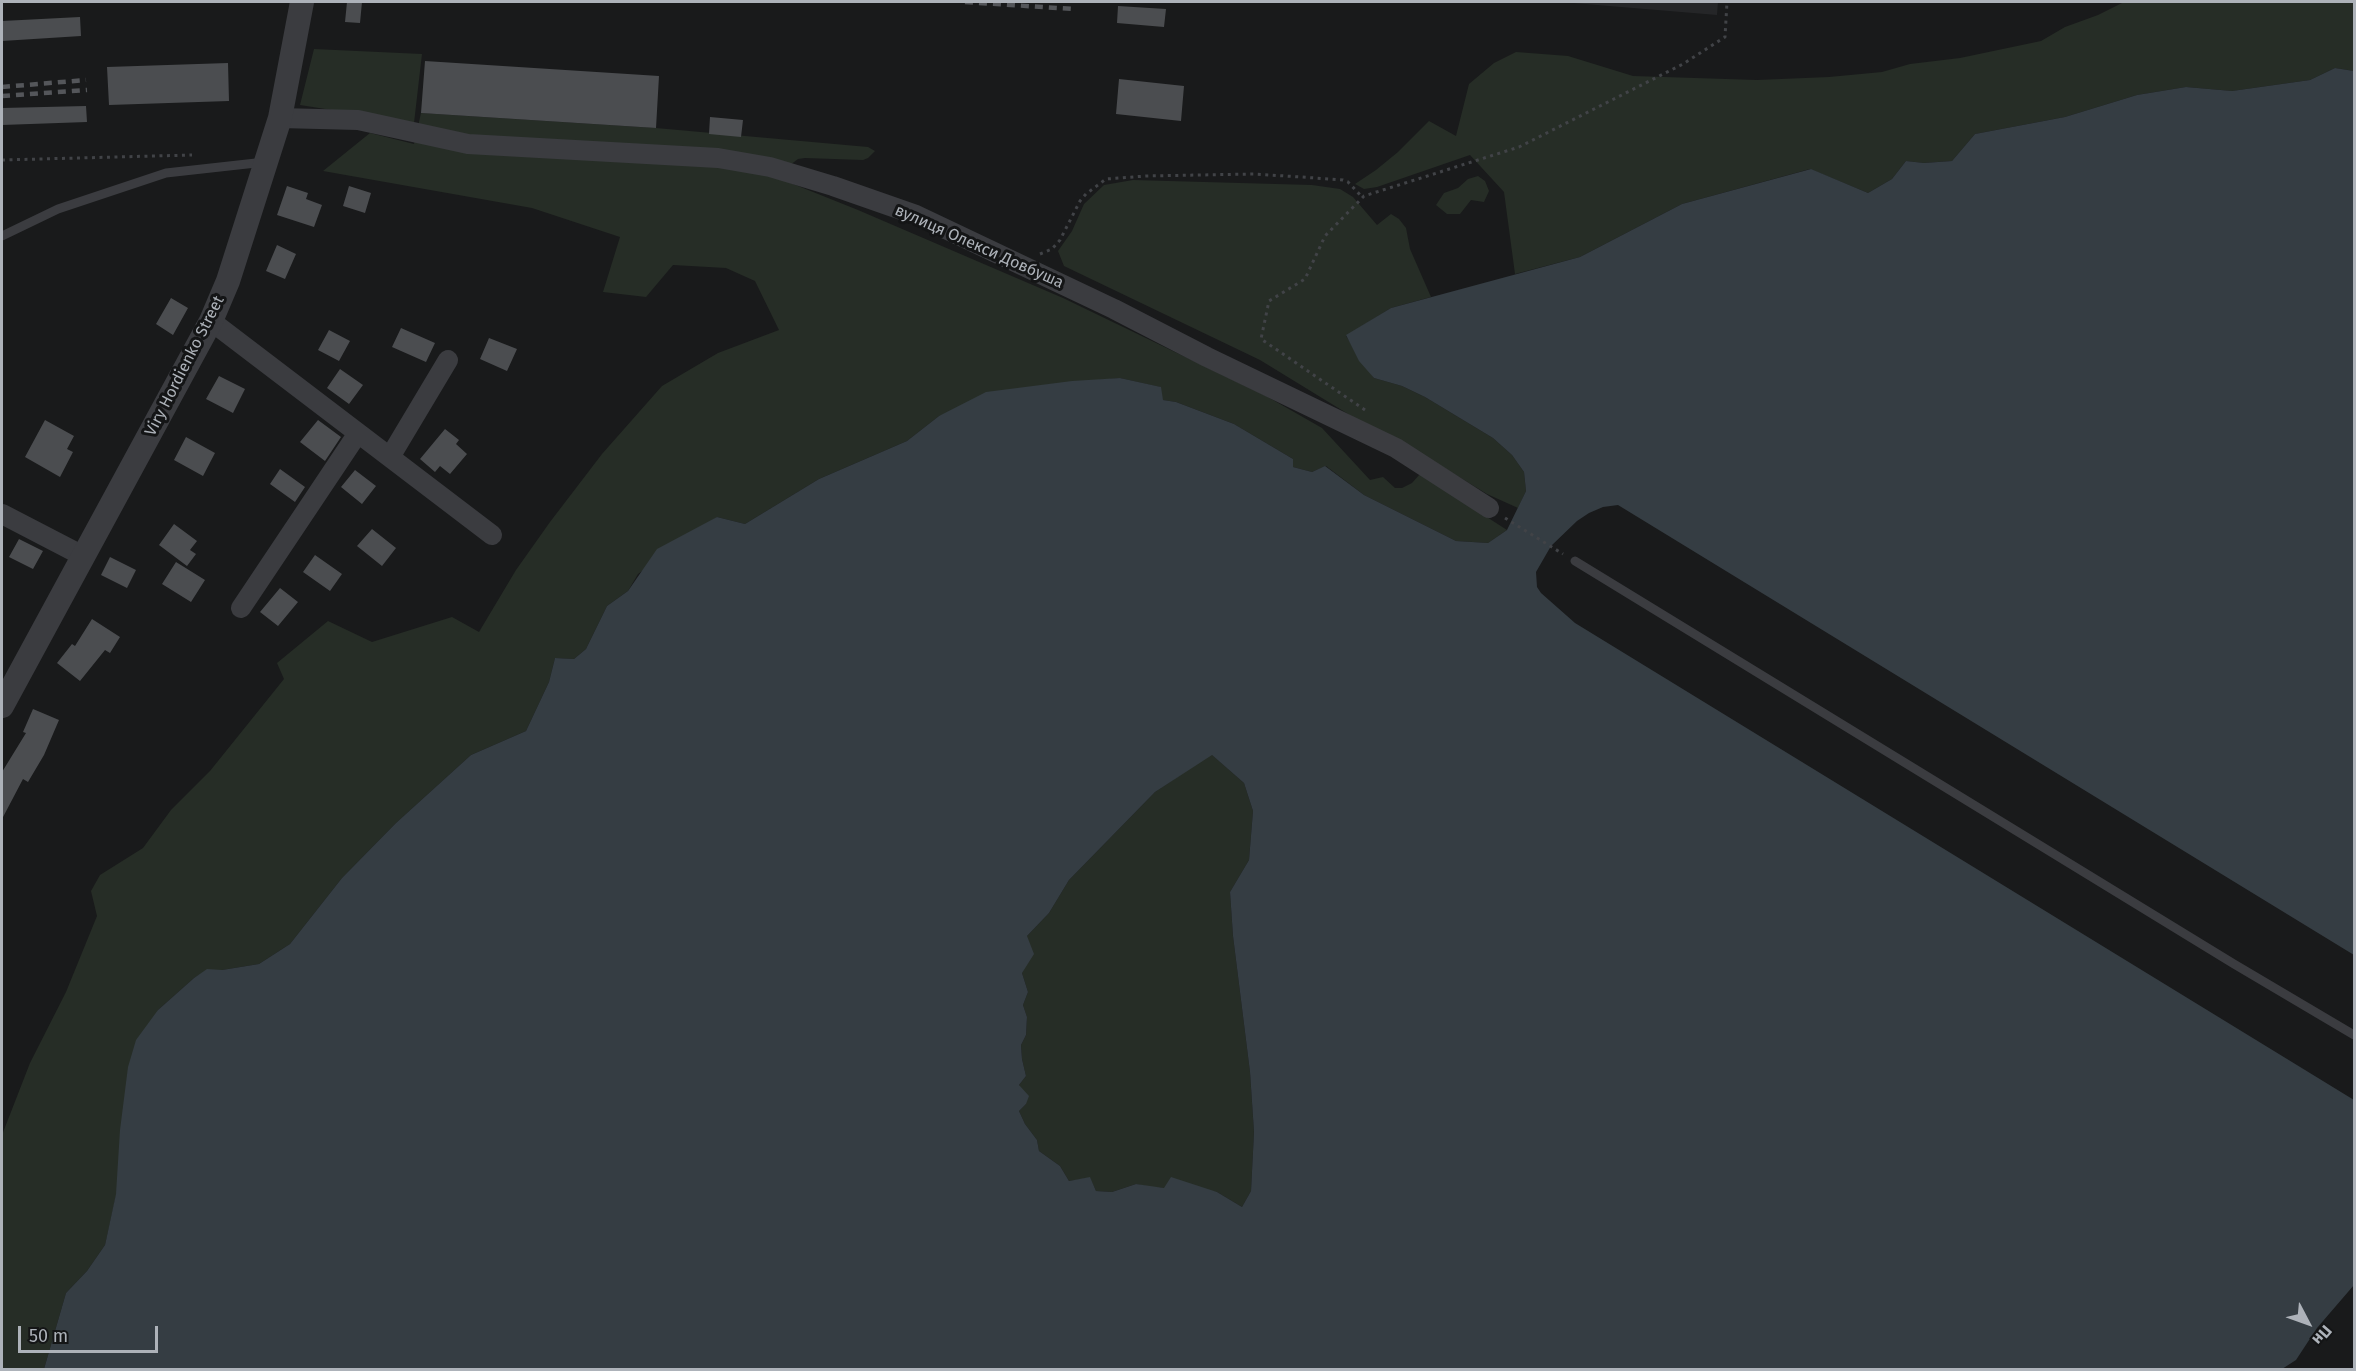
<!DOCTYPE html>
<html>
<head>
<meta charset="utf-8">
<style>
  body { margin:0 }
  #map { position:relative; width:2356px; height:1371px; overflow:hidden; background:#191a1b; font-family:"Fira Sans",sans-serif }
  canvas { display:block }
  .frame { position:absolute; inset:0; border:3px solid #adb2b9; pointer-events:none }
  .north { position:absolute; left:2278px; top:1293px; width:60px; height:60px; -webkit-text-stroke:4px #141516; paint-order:stroke; rotate:131deg; font-size:16px; font-weight:700; line-height:24px; text-align:center; color:#adb2b9 }
  .north::after { content:''; display:block; margin:auto; width:21px; height:27px; background:#adb2b9; clip-path:polygon(50% 0,100% 100%,50% 72%,0 100%) }
  .scale { position:absolute; left:18px; top:1326px; width:140px; height:27px; box-sizing:border-box; border:3px solid #adb2b9; border-top:0; padding-left:8px; font-size:18px; line-height:21px; white-space:nowrap; color:#adb2b9; -webkit-text-stroke:4px #141516; paint-order:stroke }
</style>
</head>
<body>
<div id="map">
<canvas width="2356" height="1371"></canvas>
<div class="frame"></div>
<div class="north">Пн</div>
<div class="scale">50 m</div>
</div>
<script>
const ctx = document.querySelector('canvas').getContext('2d');
ctx.lineJoin = 'round';
function fill(path, color) {
  ctx.fillStyle = color;
  ctx.fill(path, 'evenodd');
}
function shape(rows) {
  const path = new Path2D();
  for (const r of rows) {
    path.moveTo(r[0], r[1]);
    for (let i = 2; i < r.length; i += 2) path.lineTo(r[i], r[i + 1]);
  }
  return path;
}
function trace(path, color, width, dash) {
  ctx.strokeStyle = color;
  ctx.lineWidth = width;
  ctx.lineCap = dash ? 'butt' : 'round';
  ctx.setLineDash(dash || []);
  ctx.stroke(path);
}
function drawText(font, color, halo, rows, align = 'center') {
  ctx.font = font + ' "Fira Sans",sans-serif';
  ctx.lineWidth = 6;
  ctx.setLineDash([]);
  ctx.textBaseline = 'middle';
  ctx.strokeStyle = halo;
  ctx.fillStyle = color;
  for (const [text, x, y, turn = 0] of rows) {
    ctx.save();
    ctx.translate(x, y);
    ctx.rotate((+turn || 0) * Math.PI / 180);
    ctx.textAlign = isNaN(turn) ? turn : align;
    if (halo) ctx.strokeText(text, 0, 0);
    ctx.fillText(text, 0, 0);
    ctx.restore();
  }
}
const built = shape([
  [1561,2,1718,2,1717,15]
]);
const green = shape([
  [2124,2,2354,2,2354,71,2335,68,2310,80,2232,91,2186,87,2137,95,2065,117,1975,134,1952,161,1924,163,1906,161,1892,179,1868,193,1810,169,1682,204,1580,257,1515,274,1504,192,1470,155,1377,187,1364,189,1355,184,1376,170,1398,152,1429,121,1456,136,1469,84,1494,63,1516,52,1568,56,1633,76,1757,80,1829,77,1882,72,1910,64,1960,58,2041,41,2065,27,2098,15],
  [314,49,422,54,414,123,300,105],
  [421,113,656,128,868,147,875,151,868,158,863,160,805,158,798,159,790,165,788,182,858,210,1063,298,1266,396,1322,428,1370,480,1383,477,1395,488,1402,488,1412,483,1420,474,1507,530,1488,543,1456,541,1364,495,1326,466,1312,472,1293,467,1293,459,1234,424,1176,402,1162,400,1160,387,1120,378,1046,385,939,416,907,441,819,479,745,524,717,517,638,574,628,591,607,606,586,649,574,659,555,658,549,682,526,731,471,755,396,823,342,878,290,944,259,964,222,970,207,970,194,978,158,1010,105,1245,87,1271,66,1293,44,1369,2,1369,2,1135,30,1063,66,992,97,916,91,891,100,875,143,848,171,810,210,771,284,679,277,663,328,621,372,642,452,617,479,632,516,570,550,522,602,454,662,386,718,353,779,330,755,281,726,268,673,265,646,297,603,292,620,237,532,208,323,171,370,133,414,144],
  [1478,176,1485,181,1489,191,1484,202,1471,200,1460,214,1447,214,1436,205,1444,193,1458,188,1468,179],
  [1133,180,1312,185,1340,189,1353,197,1377,225,1391,214,1399,219,1406,228,1410,249,1431,297,1391,308,1346,336,1374,378,1402,386,1425,397,1493,438,1512,455,1524,472,1526,491,1518,508,1487,494,1405,444,1384,436,1260,360,1064,266,1058,251,1072,231,1084,204,1104,185],
  [1211,754,1244,783,1253,811,1249,860,1230,892,1233,936,1250,1072,1254,1132,1251,1191,1242,1207,1217,1192,1150,1187,1136,1184,1112,1192,1096,1191,1090,1178,1069,1181,1060,1166,1039,1151,1037,1140,1025,1124,1019,1111,1026,1104,1019,1085,1026,1076,1022,1059,1021,1045,1026,1035,1027,1017,1023,1005,1028,992,1022,973,1027,936,1049,913,1069,880,1155,792]
]);
const water = shape([
  [2335,68,2354,71,2354,955,1618,505,1603,507,1589,513,1577,521,1551,546,1536,572,1537,587,1541,593,1575,623,2354,1100,2354,1285,2317,1328,2296,1360,2282,1369,44,1369,66,1293,87,1271,105,1245,116,1194,120,1130,128,1067,136,1040,158,1010,194,978,207,969,222,970,259,964,290,944,342,878,396,823,471,755,526,731,549,682,555,658,574,659,586,649,607,606,628,591,657,549,717,517,745,524,819,479,907,441,939,416,986,392,1072,381,1120,378,1161,387,1163,400,1176,402,1234,424,1293,459,1293,467,1312,472,1325,466,1364,495,1456,541,1488,543,1507,530,1526,491,1524,472,1512,455,1493,438,1425,397,1402,386,1374,378,1359,361,1346,335,1391,308,1580,257,1682,204,1811,169,1868,193,1892,179,1906,161,1924,163,1952,161,1975,134,2065,117,2137,95,2186,87,2232,91,2310,80],
  [1212,755,1244,783,1253,811,1249,860,1230,892,1233,936,1250,1072,1254,1132,1251,1191,1242,1207,1217,1192,1171,1177,1164,1188,1136,1184,1112,1192,1096,1191,1090,1177,1069,1181,1060,1166,1039,1151,1037,1140,1025,1124,1019,1111,1026,1104,1029,1096,1019,1085,1026,1076,1022,1059,1021,1045,1026,1035,1027,1017,1023,1005,1028,992,1022,973,1034,954,1027,936,1049,913,1069,880,1155,792]
]);
const building = shape([
  [347,2,362,2,360,23,345,22],
  [1118,6,1166,9,1164,27,1117,23],
  [80,17,81,36,2,41,2,21],
  [425,61,659,76,656,128,421,113],
  [228,63,229,101,109,105,107,67],
  [1119,79,1184,86,1181,121,1116,114],
  [86,106,87,122,2,125,2,108],
  [710,117,743,120,741,137,709,134],
  [287,186,308,193,306,199,322,205,314,227,277,215],
  [349,186,371,193,365,213,343,206],
  [277,245,296,254,285,279,266,271],
  [171,298,188,308,173,335,156,324],
  [401,328,435,343,426,362,392,347],
  [329,330,350,341,339,361,318,350],
  [489,338,517,349,507,371,480,359],
  [340,369,363,385,349,404,327,388],
  [219,376,245,389,233,413,206,399],
  [45,420,74,436,67,449,73,452,60,477,25,457],
  [318,420,341,437,325,461,300,442],
  [445,429,459,440,456,444,467,454,450,474,440,466,435,472,420,459],
  [186,437,215,453,203,476,174,460],
  [280,469,305,487,295,502,270,484],
  [355,470,376,486,362,504,341,487],
  [174,524,197,541,190,550,196,554,187,566,159,545],
  [372,529,396,548,382,566,357,546],
  [19,539,43,551,33,569,9,557],
  [315,555,342,574,330,591,303,572],
  [110,557,136,570,127,588,101,575],
  [176,562,205,580,191,602,162,584],
  [280,588,298,602,278,626,260,612],
  [92,619,120,637,110,653,105,650,80,681,57,663,72,644,75,646],
  [33,709,59,720,44,755,28,782,23,779,2,819,2,772,26,733,23,732]
]);
const path = shape([
  [2,160,192,155],
  [1040,254,1052,249,1060,240,1080,201,1086,194,1106,179,1146,176,1254,174,1301,177,1343,180,1348,182,1362,197],
  [1365,410,1261,339,1269,301,1305,279,1325,236,1364,196,1519,147,1683,64,1725,37,1727,2],
  [1505,518,1563,554]
]);
const service = shape([
  [2,236,58,209,166,173,265,162],
  [1575,561,2234,964,2354,1035]
]);
const minor = shape([
  [280,118,358,120,468,144,718,158,770,167,833,186,916,215,1114,309,1207,357,1396,448,1489,508],
  [211,321,492,535],
  [390,457,448,360],
  [2,514,83,556],
  [241,608,358,433]
]);
const tertiary = shape([
  [2,706,211,321,228,281,280,118,302,2]
]);
const rail = shape([
  [965,2,1073,9],
  [2,87,86,80],
  [2,96,87,90]
]);
const streetNames = [
  ["вулиця Олекси Довбуша",979,247,24],
  ["Viry Hordienko Street",185,366,-63]
];
fill(built, '#252628');
fill(green, '#262d26');
fill(water, '#353d43');
fill(building, '#4b4d50');
trace(path, '#414347', 3, [3, 4.5]);
trace(service, '#3b3c40', 9);
trace(minor, '#3b3c40', 20);
trace(tertiary, '#3b3c40', 24);
trace(rail, '#54565a', 4.5, [8, 6]);
drawText('16px', '#adb2b9', '#141516', streetNames);
</script>
</body>
</html>
